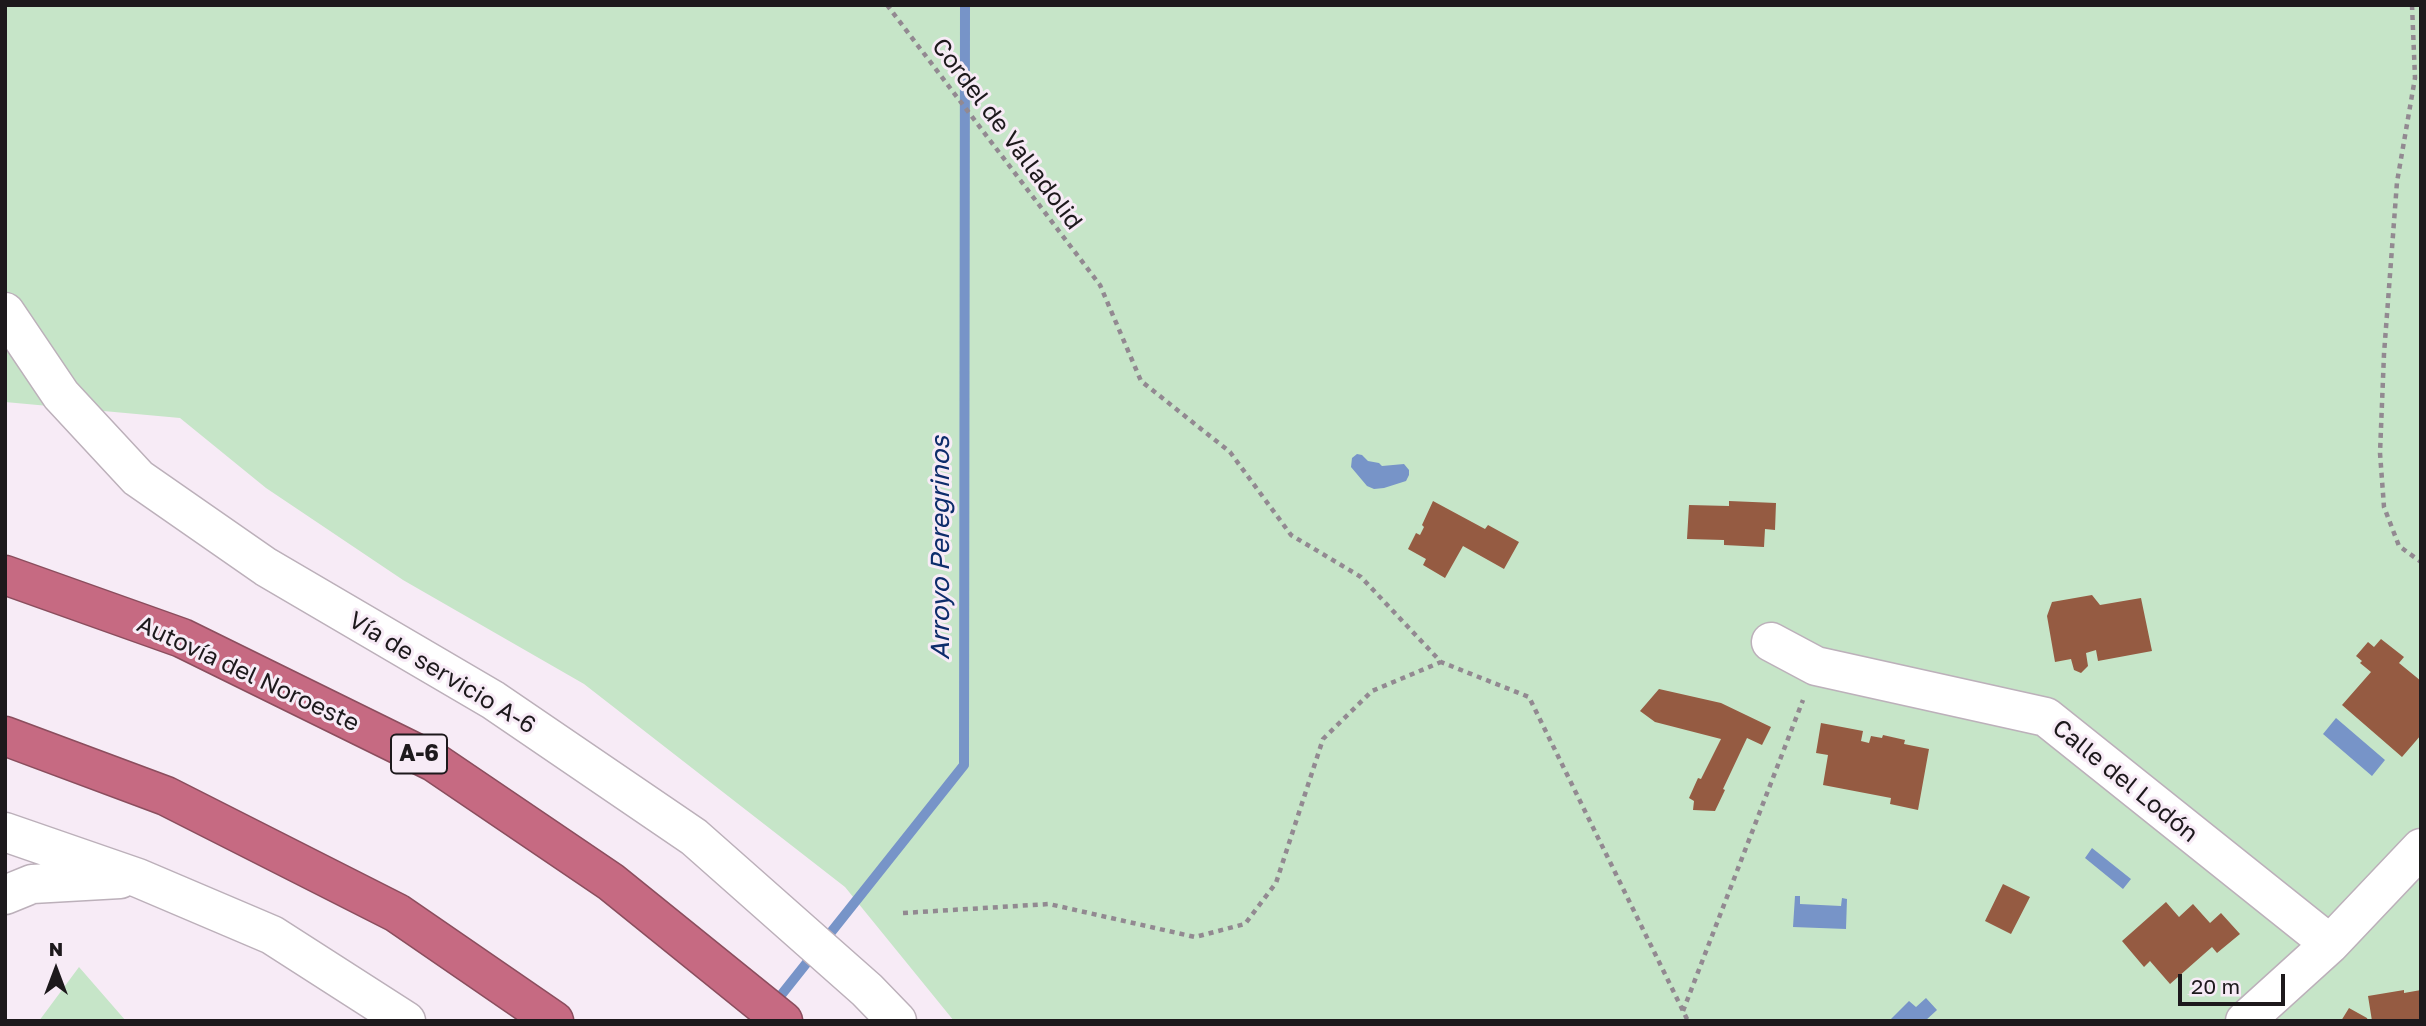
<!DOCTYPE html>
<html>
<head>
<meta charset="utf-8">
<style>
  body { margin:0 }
  #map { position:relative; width:2426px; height:1026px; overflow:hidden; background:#f7ebf6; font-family:"Golos Text",sans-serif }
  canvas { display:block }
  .frame { position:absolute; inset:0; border:7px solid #1d191c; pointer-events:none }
  .north { position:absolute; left:21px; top:935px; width:70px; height:70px; -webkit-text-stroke:5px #f7ebf6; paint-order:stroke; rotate:0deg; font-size:19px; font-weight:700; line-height:28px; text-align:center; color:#1d191c }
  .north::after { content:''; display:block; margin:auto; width:24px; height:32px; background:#1d191c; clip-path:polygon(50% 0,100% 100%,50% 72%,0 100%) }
  .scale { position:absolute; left:2178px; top:974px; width:107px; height:32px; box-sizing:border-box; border:4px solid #1d191c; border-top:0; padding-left:9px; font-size:21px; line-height:24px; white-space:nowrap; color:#1d191c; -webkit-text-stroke:5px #f7ebf6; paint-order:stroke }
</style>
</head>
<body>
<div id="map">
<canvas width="2426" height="1026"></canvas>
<div class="frame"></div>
<div class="north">N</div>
<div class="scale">20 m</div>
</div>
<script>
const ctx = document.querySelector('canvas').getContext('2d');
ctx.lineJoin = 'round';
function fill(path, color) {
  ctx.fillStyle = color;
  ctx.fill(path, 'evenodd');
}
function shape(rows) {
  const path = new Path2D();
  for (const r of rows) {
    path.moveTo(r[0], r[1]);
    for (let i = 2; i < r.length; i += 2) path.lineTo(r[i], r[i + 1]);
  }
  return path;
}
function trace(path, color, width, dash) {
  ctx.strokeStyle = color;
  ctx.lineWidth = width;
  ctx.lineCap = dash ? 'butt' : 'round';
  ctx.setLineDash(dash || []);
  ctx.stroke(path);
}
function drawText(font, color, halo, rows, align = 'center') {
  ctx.font = font + ' "Golos Text",sans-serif';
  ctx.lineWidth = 6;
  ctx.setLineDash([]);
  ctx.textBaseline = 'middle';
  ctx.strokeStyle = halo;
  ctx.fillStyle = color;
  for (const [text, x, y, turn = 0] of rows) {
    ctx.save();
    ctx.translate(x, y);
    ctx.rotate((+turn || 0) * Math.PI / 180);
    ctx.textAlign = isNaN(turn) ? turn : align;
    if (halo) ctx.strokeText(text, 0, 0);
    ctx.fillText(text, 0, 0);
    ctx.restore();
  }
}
const green = shape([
  [5,5,2421,5,2421,1021,954,1021,845,887,584,684,403,580,266,488,180,418,5,402],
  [79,967,126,1021,39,1021]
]);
const water = shape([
  [1357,454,1362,455,1368,461,1379,463,1382,466,1404,464,1409,470,1409,475,1406,481,1384,488,1374,489,1367,486,1351,467,1352,458],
  [2336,718,2385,760,2372,776,2323,734],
  [2092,848,2131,879,2123,889,2085,858],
  [1795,896,1800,896,1800,904,1841,906,1842,898,1847,899,1846,929,1793,927],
  [1926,998,1937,1010,1925,1021,1889,1021,1909,1001,1916,1007]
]);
const stream = shape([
  [774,1004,964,765,965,5]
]);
const building = shape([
  [1433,501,1485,529,1488,525,1519,542,1504,569,1463,546,1445,578,1423,565,1426,559,1408,549,1416,533,1420,535,1424,527,1422,525],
  [1729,501,1776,503,1775,530,1765,529,1764,547,1724,545,1724,540,1687,539,1689,505,1729,506],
  [2092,595,2100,605,2141,598,2152,651,2098,661,2096,650,2086,653,2088,666,2081,673,2074,670,2071,659,2055,662,2047,616,2052,602],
  [2381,639,2404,657,2399,663,2421,681,2421,735,2402,757,2342,705,2371,672,2360,663,2362,661,2356,656,2368,642,2374,647],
  [1659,689,1721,703,1771,727,1762,745,1747,738,1723,789,1725,790,1715,811,1693,810,1694,801,1689,798,1698,778,1701,779,1721,739,1655,722,1640,711],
  [1821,723,1863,731,1861,741,1869,743,1871,736,1882,738,1883,735,1905,740,1904,744,1929,749,1918,810,1890,804,1891,798,1823,785,1828,755,1816,753],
  [2003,884,2030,897,2011,934,1985,921],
  [2166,902,2179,917,2193,904,2210,923,2221,913,2240,934,2217,953,2212,947,2170,984,2150,961,2144,967,2122,941],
  [2404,990,2404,993,2421,990,2421,1021,2372,1021,2368,996],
  [2349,1008,2367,1018,2368,1021,2341,1021]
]);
const path = shape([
  [887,5,1100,285,1141,381,1230,452,1291,535,1361,577,1441,662,1529,697,1688,1021],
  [2412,5,2415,78,2397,182,2384,354,2380,453,2384,507,2399,546,2421,562],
  [903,913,1049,904,1195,937,1245,924,1276,883,1323,739,1372,691,1441,662],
  [1683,1011,1803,700]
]);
const minor = shape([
  [5,312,61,395,138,478,266,567,493,700,694,837,867,990,897,1021],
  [1771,642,1816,666,2046,717,2330,944],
  [5,832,138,878,272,935,406,1021],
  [5,895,32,884,120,879],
  [2245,1021,2330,944,2421,848]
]);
const motorway = shape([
  [5,575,182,638,434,762,611,882,783,1021],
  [5,736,166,796,397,913,554,1021]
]);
const shields = [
  [419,754,56]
];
const shieldNames = [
  ["A-6",419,754]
];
const streetNames = [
  ["Cordel de Valladolid",1007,134,53],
  ["Vía de servicio A-6",442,673,31],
  ["Autovía del Noroeste",248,674,25],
  ["Calle del Lodón",2125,781,39]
];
const waterNames = [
  ["Arroyo Peregrinos",941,548,-90]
];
fill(green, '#c6e5c8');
fill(water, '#7794c8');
trace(stream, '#7794c8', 10);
fill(building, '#955b42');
trace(minor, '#bcb0ba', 41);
trace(motorway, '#8b4e5e', 41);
trace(path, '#928991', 4.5, [5, 5]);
trace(minor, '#fff', 38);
trace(motorway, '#c66a82', 38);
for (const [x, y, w] of shields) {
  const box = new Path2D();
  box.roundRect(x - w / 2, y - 19.5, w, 39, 5);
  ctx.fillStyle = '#f7ebf6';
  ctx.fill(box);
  trace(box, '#1d191c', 2);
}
drawText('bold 23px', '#1d191c', null, shieldNames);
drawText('24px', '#1d191c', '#f7ebf6', streetNames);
drawText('italic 26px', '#0d2d6b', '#f7ebf6', waterNames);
</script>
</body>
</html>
